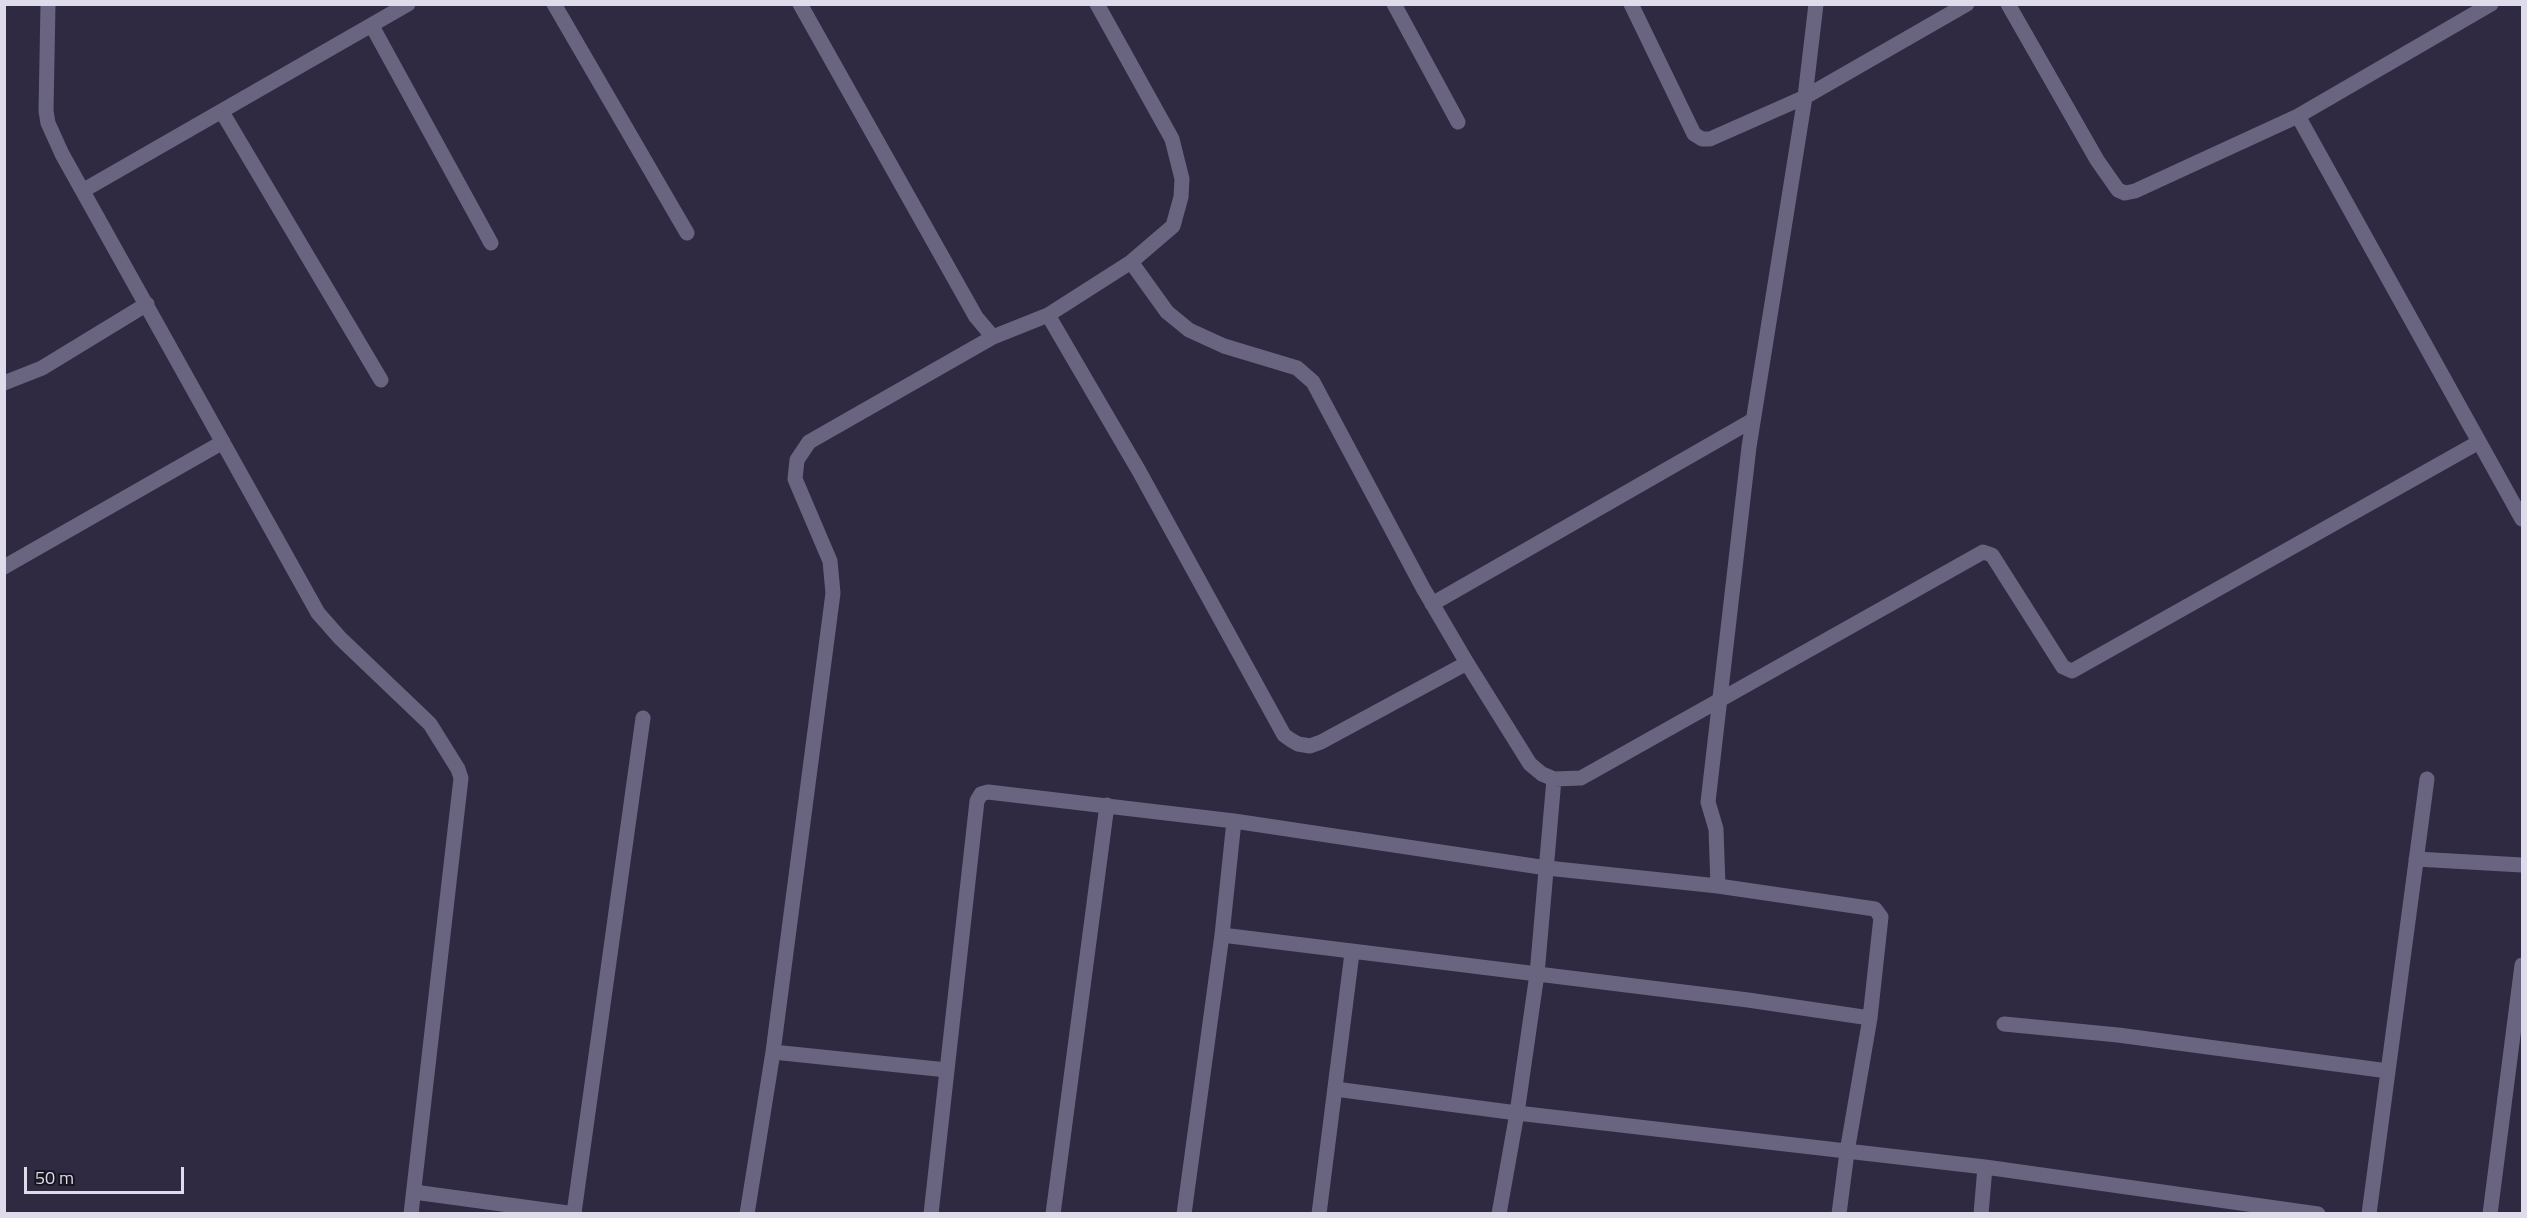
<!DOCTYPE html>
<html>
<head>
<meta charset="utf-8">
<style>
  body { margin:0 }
  #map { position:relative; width:2527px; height:1218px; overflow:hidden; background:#2f2a42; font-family:"Titillium Web",sans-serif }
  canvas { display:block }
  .frame { position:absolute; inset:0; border:6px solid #dedceb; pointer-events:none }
  .scale { position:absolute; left:24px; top:1167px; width:160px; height:27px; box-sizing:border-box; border:3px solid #dedceb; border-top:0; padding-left:8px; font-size:18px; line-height:21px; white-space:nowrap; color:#dedceb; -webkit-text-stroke:4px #171520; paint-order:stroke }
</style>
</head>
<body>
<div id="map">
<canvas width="2527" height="1218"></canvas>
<div class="frame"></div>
<div class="scale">50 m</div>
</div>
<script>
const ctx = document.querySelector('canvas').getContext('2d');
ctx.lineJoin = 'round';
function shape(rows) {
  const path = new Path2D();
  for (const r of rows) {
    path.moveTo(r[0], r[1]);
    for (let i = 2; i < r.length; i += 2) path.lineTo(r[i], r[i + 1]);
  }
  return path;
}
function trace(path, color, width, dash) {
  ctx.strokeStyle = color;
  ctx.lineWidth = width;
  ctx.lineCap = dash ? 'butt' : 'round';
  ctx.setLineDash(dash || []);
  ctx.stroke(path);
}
const minor = shape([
  [48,4,46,111,48,123,62,154,318,613,340,638,430,724,458,769,461,778,411,1214],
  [554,4,687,233],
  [800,4,976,317,993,337],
  [1394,4,1458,122],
  [1631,4,1694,134,1702,139,1710,139,1805,97,1967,4],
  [2008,4,2097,160,2118,190,2125,193,2135,191,2298,116,2491,4],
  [372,26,491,243],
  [222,112,381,380],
  [2298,116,2522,519],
  [84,190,408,4],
  [1131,262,1167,312,1189,330,1224,346,1297,368,1313,382,1423,588,1467,663,1530,764,1542,774,1554,779,1581,778,1983,552,1992,555,2063,667,2072,671,2479,442],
  [1048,315,1139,471,1284,735,1291,740,1298,744,1310,746,1321,742,1467,663],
  [4,383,42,368,147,304],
  [4,567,223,442],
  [1432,604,1753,420],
  [2416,859,2522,865],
  [1718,886,1716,829,1708,802,1749,447,1805,97,1816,4],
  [1222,935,1748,1000,1870,1018],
  [2004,1024,2118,1035,2388,1071],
  [773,1052,947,1070],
  [1335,1089,1517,1113,1985,1167,2318,1214],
  [414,1192,575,1214],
  [574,1213,643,718],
  [747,1214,773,1052,833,593,830,561,795,479,797,460,809,442,993,337,1048,315,1131,262,1173,226,1181,197,1182,179,1172,139,1097,4],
  [931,1214,977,801,981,794,988,792,1234,821,1547,868,1718,886,1875,909,1881,917,1870,1018,1847,1152,1839,1214],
  [1053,1214,1107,805],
  [1184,1214,1222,935,1234,821],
  [1319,1214,1352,953],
  [1499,1214,1517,1113,1537,974,1554,779],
  [1981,1214,1985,1167],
  [2369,1214,2427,779],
  [2490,1214,2522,965]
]);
trace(minor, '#696580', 15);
</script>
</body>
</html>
